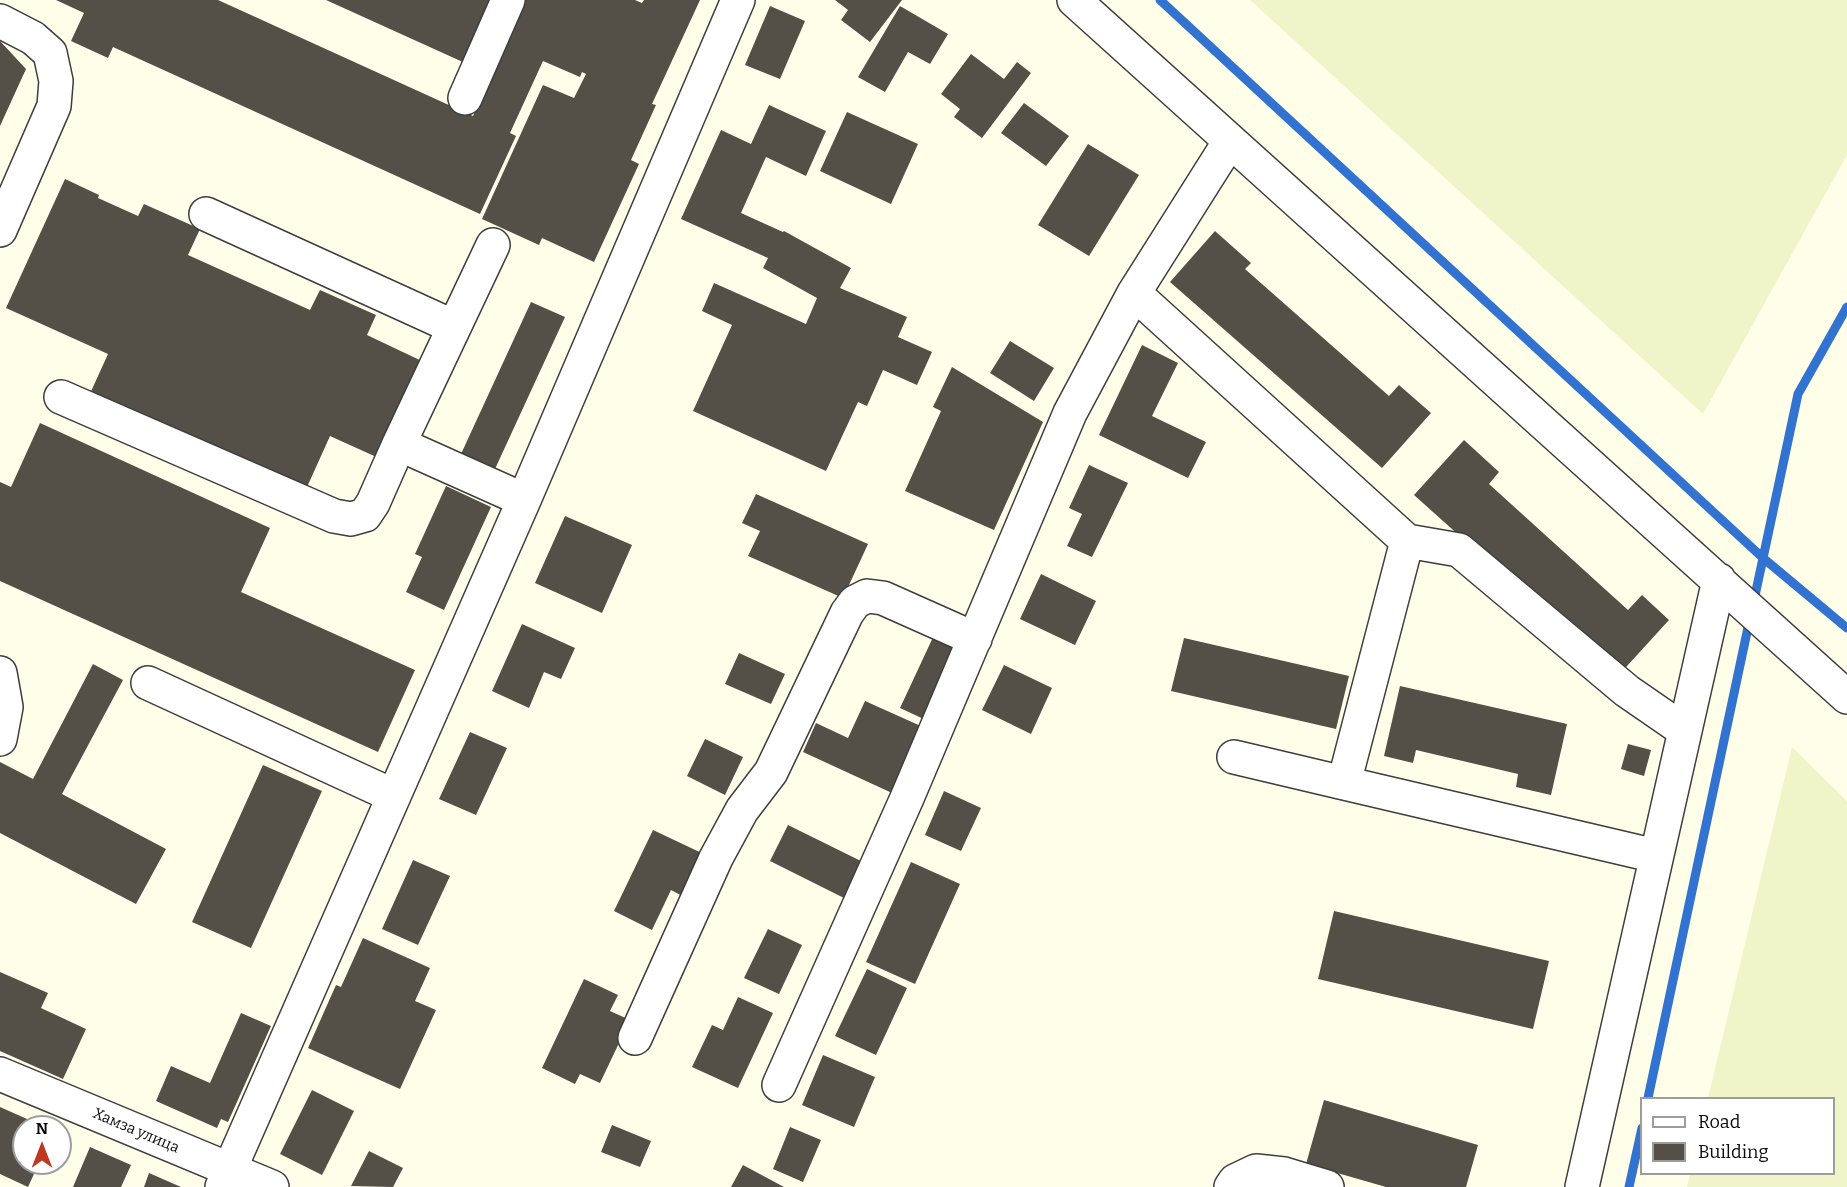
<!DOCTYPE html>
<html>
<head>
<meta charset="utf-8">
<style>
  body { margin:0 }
  #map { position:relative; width:1847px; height:1187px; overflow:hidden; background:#ffffe9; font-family:Bitter,serif }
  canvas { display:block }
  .legend { position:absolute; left:1640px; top:1097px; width:195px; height:78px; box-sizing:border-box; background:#fff; border:2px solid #9d9d9d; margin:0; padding:8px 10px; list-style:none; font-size:18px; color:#0b0b0b }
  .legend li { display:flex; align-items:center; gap:12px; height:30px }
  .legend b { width:30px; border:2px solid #9d9d9d }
  .north { position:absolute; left:12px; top:1115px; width:60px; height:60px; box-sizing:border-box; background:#fff; border:2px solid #9d9d9d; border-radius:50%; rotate:0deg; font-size:16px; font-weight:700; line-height:24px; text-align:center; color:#0b0b0b }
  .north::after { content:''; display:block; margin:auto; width:21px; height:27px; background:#be3720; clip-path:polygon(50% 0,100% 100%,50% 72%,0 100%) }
</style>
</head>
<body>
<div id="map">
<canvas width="1847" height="1187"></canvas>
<ul class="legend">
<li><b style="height:8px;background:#fff"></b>Road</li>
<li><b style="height:16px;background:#544f47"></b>Building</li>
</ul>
<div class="north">N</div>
</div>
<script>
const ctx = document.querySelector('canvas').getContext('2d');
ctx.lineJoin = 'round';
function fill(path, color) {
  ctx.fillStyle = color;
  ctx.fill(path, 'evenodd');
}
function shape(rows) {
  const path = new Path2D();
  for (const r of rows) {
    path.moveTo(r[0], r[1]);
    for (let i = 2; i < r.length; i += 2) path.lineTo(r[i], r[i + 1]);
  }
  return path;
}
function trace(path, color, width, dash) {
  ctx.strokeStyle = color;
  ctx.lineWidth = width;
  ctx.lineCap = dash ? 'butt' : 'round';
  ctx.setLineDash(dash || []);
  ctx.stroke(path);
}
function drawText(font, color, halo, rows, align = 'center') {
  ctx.font = font + ' Bitter,serif';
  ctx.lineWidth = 6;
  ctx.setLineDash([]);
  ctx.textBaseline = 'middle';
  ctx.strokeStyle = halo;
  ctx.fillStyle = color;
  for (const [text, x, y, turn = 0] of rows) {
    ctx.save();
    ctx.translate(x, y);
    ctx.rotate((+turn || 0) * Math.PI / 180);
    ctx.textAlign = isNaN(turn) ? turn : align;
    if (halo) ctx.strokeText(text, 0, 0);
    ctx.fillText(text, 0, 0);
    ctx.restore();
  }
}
const farmland = shape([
  [1250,0,1847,0,1847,155,1703,414],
  [1792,747,1847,801,1847,1187,1687,1187,1690,1174,1834,1174,1834,1098,1708,1098]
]);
const stream = shape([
  [1160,0,1763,558,1847,628],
  [1753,605,1798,394,1847,307],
  [1648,1098,1750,618],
  [1629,1187,1642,1128]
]);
const building = shape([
  [56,0,218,0,473,116,526,0,635,0,642,3,644,0,700,0,652,104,656,105,631,160,639,164,594,262,542,238,539,245,482,219,543,85,574,98,586,74,582,72,580,77,543,61,510,133,516,136,480,214,113,47,108,58,71,41,84,13],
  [326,0,494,0,465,63],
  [835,0,902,0,870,42,841,20,848,10],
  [770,6,805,21,780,79,745,65],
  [900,6,948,34,930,64,908,52,885,92,858,77],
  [0,41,26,69,0,126],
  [971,54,1004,79,1017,62,1031,73,982,138,954,117,960,109,941,94],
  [1024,103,1069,136,1046,166,1001,133],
  [769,105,826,131,806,176,766,157,741,213,783,232,784,231,851,268,840,288,907,317,898,337,932,352,917,385,883,370,867,406,858,402,826,471,693,411,732,325,702,311,714,283,806,324,817,298,763,268,768,258,681,219,721,130,751,144],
  [847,112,918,144,891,204,820,171],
  [1088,144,1139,175,1089,256,1038,225],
  [65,179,99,195,98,198,138,216,144,204,200,229,188,255,310,310,320,290,376,315,367,335,428,364,383,460,330,436,303,496,88,398,108,354,6,308],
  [1215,231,1251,263,1245,269,1389,396,1399,385,1431,413,1382,468,1170,282],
  [531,302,565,317,495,469,461,454],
  [1010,341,1054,368,1034,401,990,373],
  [1142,345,1178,363,1152,416,1206,442,1188,478,1099,435],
  [952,367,1043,422,994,530,905,491,941,411,933,407],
  [40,423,270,528,241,592,415,670,378,752,0,581,0,482,11,487],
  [1464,440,1499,472,1489,484,1628,610,1642,595,1669,620,1617,677,1414,495],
  [1089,465,1128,483,1092,557,1067,546,1082,514,1069,508],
  [446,486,491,507,444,610,406,592,422,557,415,554],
  [756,494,868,544,843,598,748,556,760,531,742,523],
  [565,516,632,545,602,613,535,583],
  [1041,574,1096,601,1075,645,1020,619],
  [522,624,575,648,561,679,544,672,529,708,492,691],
  [935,633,962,646,928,721,900,708],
  [1184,638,1349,676,1336,729,1171,691],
  [739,653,785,674,771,704,725,684],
  [93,664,123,680,62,794,166,849,136,904,0,833,0,762,33,779],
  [1004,665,1052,688,1031,734,982,710],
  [1400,686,1567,724,1551,795,1516,787,1518,774,1416,750,1413,763,1384,756],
  [865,701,923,727,892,793,803,752,816,723,848,738],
  [470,732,507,748,476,815,439,799],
  [705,739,743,757,725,795,687,776],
  [1628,744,1651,750,1644,776,1621,769],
  [263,765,322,791,251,948,192,922],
  [944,791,981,808,961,851,925,835],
  [788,825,869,865,850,901,770,861],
  [653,830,708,856,688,899,671,890,652,930,614,911],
  [413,860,450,876,418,945,382,929],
  [911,862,960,884,915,984,866,962],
  [1334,911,1549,961,1533,1029,1318,979],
  [768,929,802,945,779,994,744,978],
  [363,938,430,968,415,1001,436,1010,400,1089,308,1048,336,985,341,987],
  [867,969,907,988,876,1055,835,1036],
  [0,972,48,993,41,1008,86,1029,63,1079,0,1051],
  [584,979,618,995,610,1011,630,1020,600,1083,580,1074,575,1084,542,1068],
  [738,997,773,1013,738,1088,692,1067,712,1025,723,1030],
  [241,1013,271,1026,228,1122,221,1119,217,1128,156,1101,171,1066,210,1083],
  [823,1055,875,1077,854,1127,802,1105],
  [312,1090,354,1111,322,1175,280,1154],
  [1324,1100,1478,1145,1466,1187,1386,1187,1306,1164],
  [0,1107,45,1127,24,1127,24,1163,39,1163,28,1187,0,1174],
  [612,1125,651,1141,640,1167,601,1152],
  [790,1127,821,1140,803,1182,773,1169],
  [90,1147,131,1165,121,1187,73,1187],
  [369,1151,403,1168,393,1187,351,1186],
  [743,1165,784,1187,731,1187],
  [149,1173,181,1187,144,1187]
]);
const minor = shape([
  [1074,0,1847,697],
  [0,21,33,38,50,53,56,81,54,106,0,230],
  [465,98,508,0],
  [206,214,454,327],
  [493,245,399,444,524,500],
  [1134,293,1407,541,1344,783,1656,856],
  [61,397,334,516,351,519,365,515,373,503,399,444],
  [1407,541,1459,550,1627,691,1685,731],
  [0,673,6,707,0,739],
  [148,683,394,796],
  [1234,757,1344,783],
  [635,1038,716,858,742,810,771,772,847,613,855,602,867,596,883,598,975,639],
  [0,1074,272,1187],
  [779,1085,907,798,1070,413,1134,293,1230,141],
  [222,1187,524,500,738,0],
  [1231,1187,1235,1181,1256,1171,1284,1174,1327,1187],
  [1582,1187,1719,580]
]);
const streetNames = [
  ["Хамза улица",136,1131,23]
];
fill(farmland, '#f0f5c9');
trace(stream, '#3272d1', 9);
fill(building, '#544f47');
trace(minor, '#3e3e3e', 36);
trace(minor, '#fff', 33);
drawText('15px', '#0b0b0b', '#fff', streetNames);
</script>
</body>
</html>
